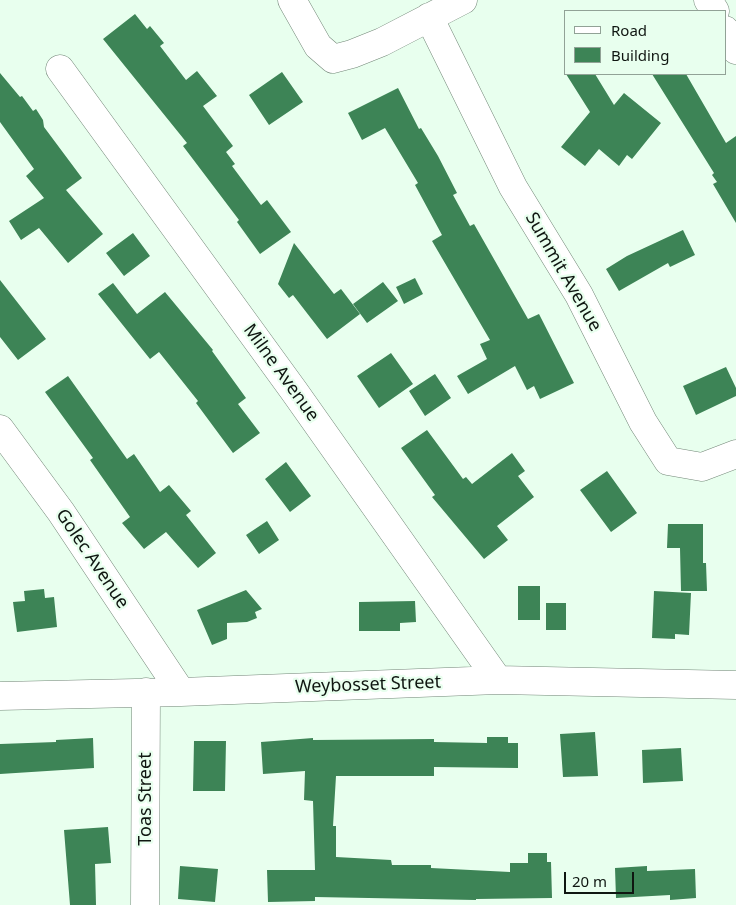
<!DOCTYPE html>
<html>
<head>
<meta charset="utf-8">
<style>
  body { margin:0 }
  #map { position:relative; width:736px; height:905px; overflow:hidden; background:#e8ffee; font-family:"Noto Sans",sans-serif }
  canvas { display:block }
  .legend { position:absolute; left:564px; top:10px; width:162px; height:65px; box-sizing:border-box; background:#e8ffee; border:1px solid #91a296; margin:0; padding:6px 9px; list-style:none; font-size:15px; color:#0f1611 }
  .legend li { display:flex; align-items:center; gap:10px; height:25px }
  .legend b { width:25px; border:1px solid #91a296 }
  .scale { position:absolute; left:564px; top:872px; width:70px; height:22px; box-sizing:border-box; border:2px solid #0f1611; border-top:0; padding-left:6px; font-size:15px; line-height:18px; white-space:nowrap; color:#0f1611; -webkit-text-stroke:4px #e8ffee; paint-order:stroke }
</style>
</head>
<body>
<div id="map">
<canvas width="736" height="905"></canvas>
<ul class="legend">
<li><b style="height:6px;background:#fff"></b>Road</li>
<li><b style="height:14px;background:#3d8456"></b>Building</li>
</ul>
<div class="scale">20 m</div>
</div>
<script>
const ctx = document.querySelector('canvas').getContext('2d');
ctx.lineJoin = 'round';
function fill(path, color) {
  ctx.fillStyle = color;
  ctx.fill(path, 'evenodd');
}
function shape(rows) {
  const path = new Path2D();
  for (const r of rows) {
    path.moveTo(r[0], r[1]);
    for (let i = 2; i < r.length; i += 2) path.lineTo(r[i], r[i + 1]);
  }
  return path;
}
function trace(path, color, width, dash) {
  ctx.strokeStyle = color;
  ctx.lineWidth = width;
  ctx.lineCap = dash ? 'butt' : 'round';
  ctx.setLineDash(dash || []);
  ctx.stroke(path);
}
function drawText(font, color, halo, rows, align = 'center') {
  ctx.font = font + ' "Noto Sans",sans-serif';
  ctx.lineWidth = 4.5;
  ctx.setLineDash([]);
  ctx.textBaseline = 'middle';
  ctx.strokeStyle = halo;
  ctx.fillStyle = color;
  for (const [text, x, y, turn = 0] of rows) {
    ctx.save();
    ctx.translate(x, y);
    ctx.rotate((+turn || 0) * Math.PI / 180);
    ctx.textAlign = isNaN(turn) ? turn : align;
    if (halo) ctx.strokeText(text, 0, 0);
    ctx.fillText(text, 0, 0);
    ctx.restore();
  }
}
const building = shape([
  [135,14,147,29,150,26,164,43,160,46,186,80,197,71,217,96,203,106,233,146,226,152,235,164,232,166,261,205,267,200,291,232,260,254,237,222,239,220,183,146,187,143,103,39],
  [282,72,303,102,269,125,249,95],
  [0,73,20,97,22,96,33,111,36,109,43,120,44,127,82,178,66,190,103,234,68,263,39,228,21,240,9,221,44,198,26,176,34,169,0,122],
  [566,74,595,74,614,105,624,93,661,123,632,159,627,155,619,166,599,149,585,166,561,147,590,112],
  [652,74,686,74,726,143,736,136,736,223,713,184,717,182,712,175,714,173],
  [398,88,419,129,421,128,438,156,457,193,453,195,470,226,474,224,528,319,539,314,574,383,540,399,534,386,527,390,515,366,468,394,457,376,487,359,480,344,490,340,432,241,442,235,415,185,418,183,385,128,362,140,348,113],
  [683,230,695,255,670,267,668,263,619,291,606,269,627,256],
  [133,233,150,256,124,276,106,253],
  [294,243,334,294,341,289,360,314,327,339,293,295,289,298,278,284],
  [415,278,423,294,404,304,396,287],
  [0,280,46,339,18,360,0,337],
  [383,282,398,301,367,323,353,304],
  [113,283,137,314,165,292,213,350,212,351,246,398,238,404,260,433,233,453,196,403,198,401,159,352,150,359,98,294],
  [391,353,413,384,379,408,357,376],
  [726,367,736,388,736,396,696,415,683,386],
  [435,374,451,398,425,416,409,391],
  [68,376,127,459,134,454,160,492,169,485,191,511,186,515,216,553,198,568,166,532,144,549,122,523,130,517,90,460,93,458,45,392],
  [427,430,463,479,466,477,472,484,512,453,525,471,518,476,534,497,497,526,508,540,484,559,432,497,435,495,401,448],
  [286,462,311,496,290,512,265,479],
  [607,471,637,513,611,532,580,490],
  [267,521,279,540,259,554,246,535],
  [668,524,703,524,703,563,706,563,707,591,681,591,680,548,667,548],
  [518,586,540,586,540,620,518,620],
  [44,589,45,598,54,597,57,627,17,632,13,602,25,601,24,591],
  [246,590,262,609,255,612,257,618,247,622,227,623,227,639,212,645,197,610],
  [654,591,691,593,689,635,675,634,675,639,652,638],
  [415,601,416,622,400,623,400,631,359,631,359,602],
  [546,603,566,603,566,630,546,630],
  [595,732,598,776,563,777,560,734],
  [487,737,508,737,508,743,518,743,518,768,434,767,434,776,336,776,333,826,336,826,336,857,391,860,392,865,431,865,431,868,510,872,510,863,528,863,528,853,547,853,547,862,551,862,552,898,476,899,476,900,315,897,315,901,268,902,267,870,315,870,313,801,304,800,305,771,263,774,261,742,313,738,313,740,434,739,434,742,487,743],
  [93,738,94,768,0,774,0,744,56,742,56,740],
  [194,741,226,741,225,791,193,791],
  [681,748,683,781,643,783,642,750],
  [108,827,111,863,95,864,96,905,70,905,64,830],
  [180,866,218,869,215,902,178,899],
  [647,866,647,871,695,869,696,898,670,900,670,895,616,898,615,868]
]);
const minor = shape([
  [292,0,318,46,333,59,352,54,382,42,463,0],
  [708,0,715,11],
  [429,17,513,187,579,295,643,422,668,461,702,467,736,454],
  [725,30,736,50],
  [60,69,294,391,498,680],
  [0,429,61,512,181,692],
  [0,696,181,692,498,680,736,685],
  [145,905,146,692]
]);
const streetNames = [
  ["Summit Avenue",563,272,60],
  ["Milne Avenue",281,373,54],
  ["Golec Avenue",92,559,56],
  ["Weybosset Street",368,685,-2],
  ["Toas Street",146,799,-90]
];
fill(building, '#3d8456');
trace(minor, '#738778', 29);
trace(minor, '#fff', 28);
drawText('18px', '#0f1611', '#e8ffee', streetNames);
</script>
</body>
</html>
